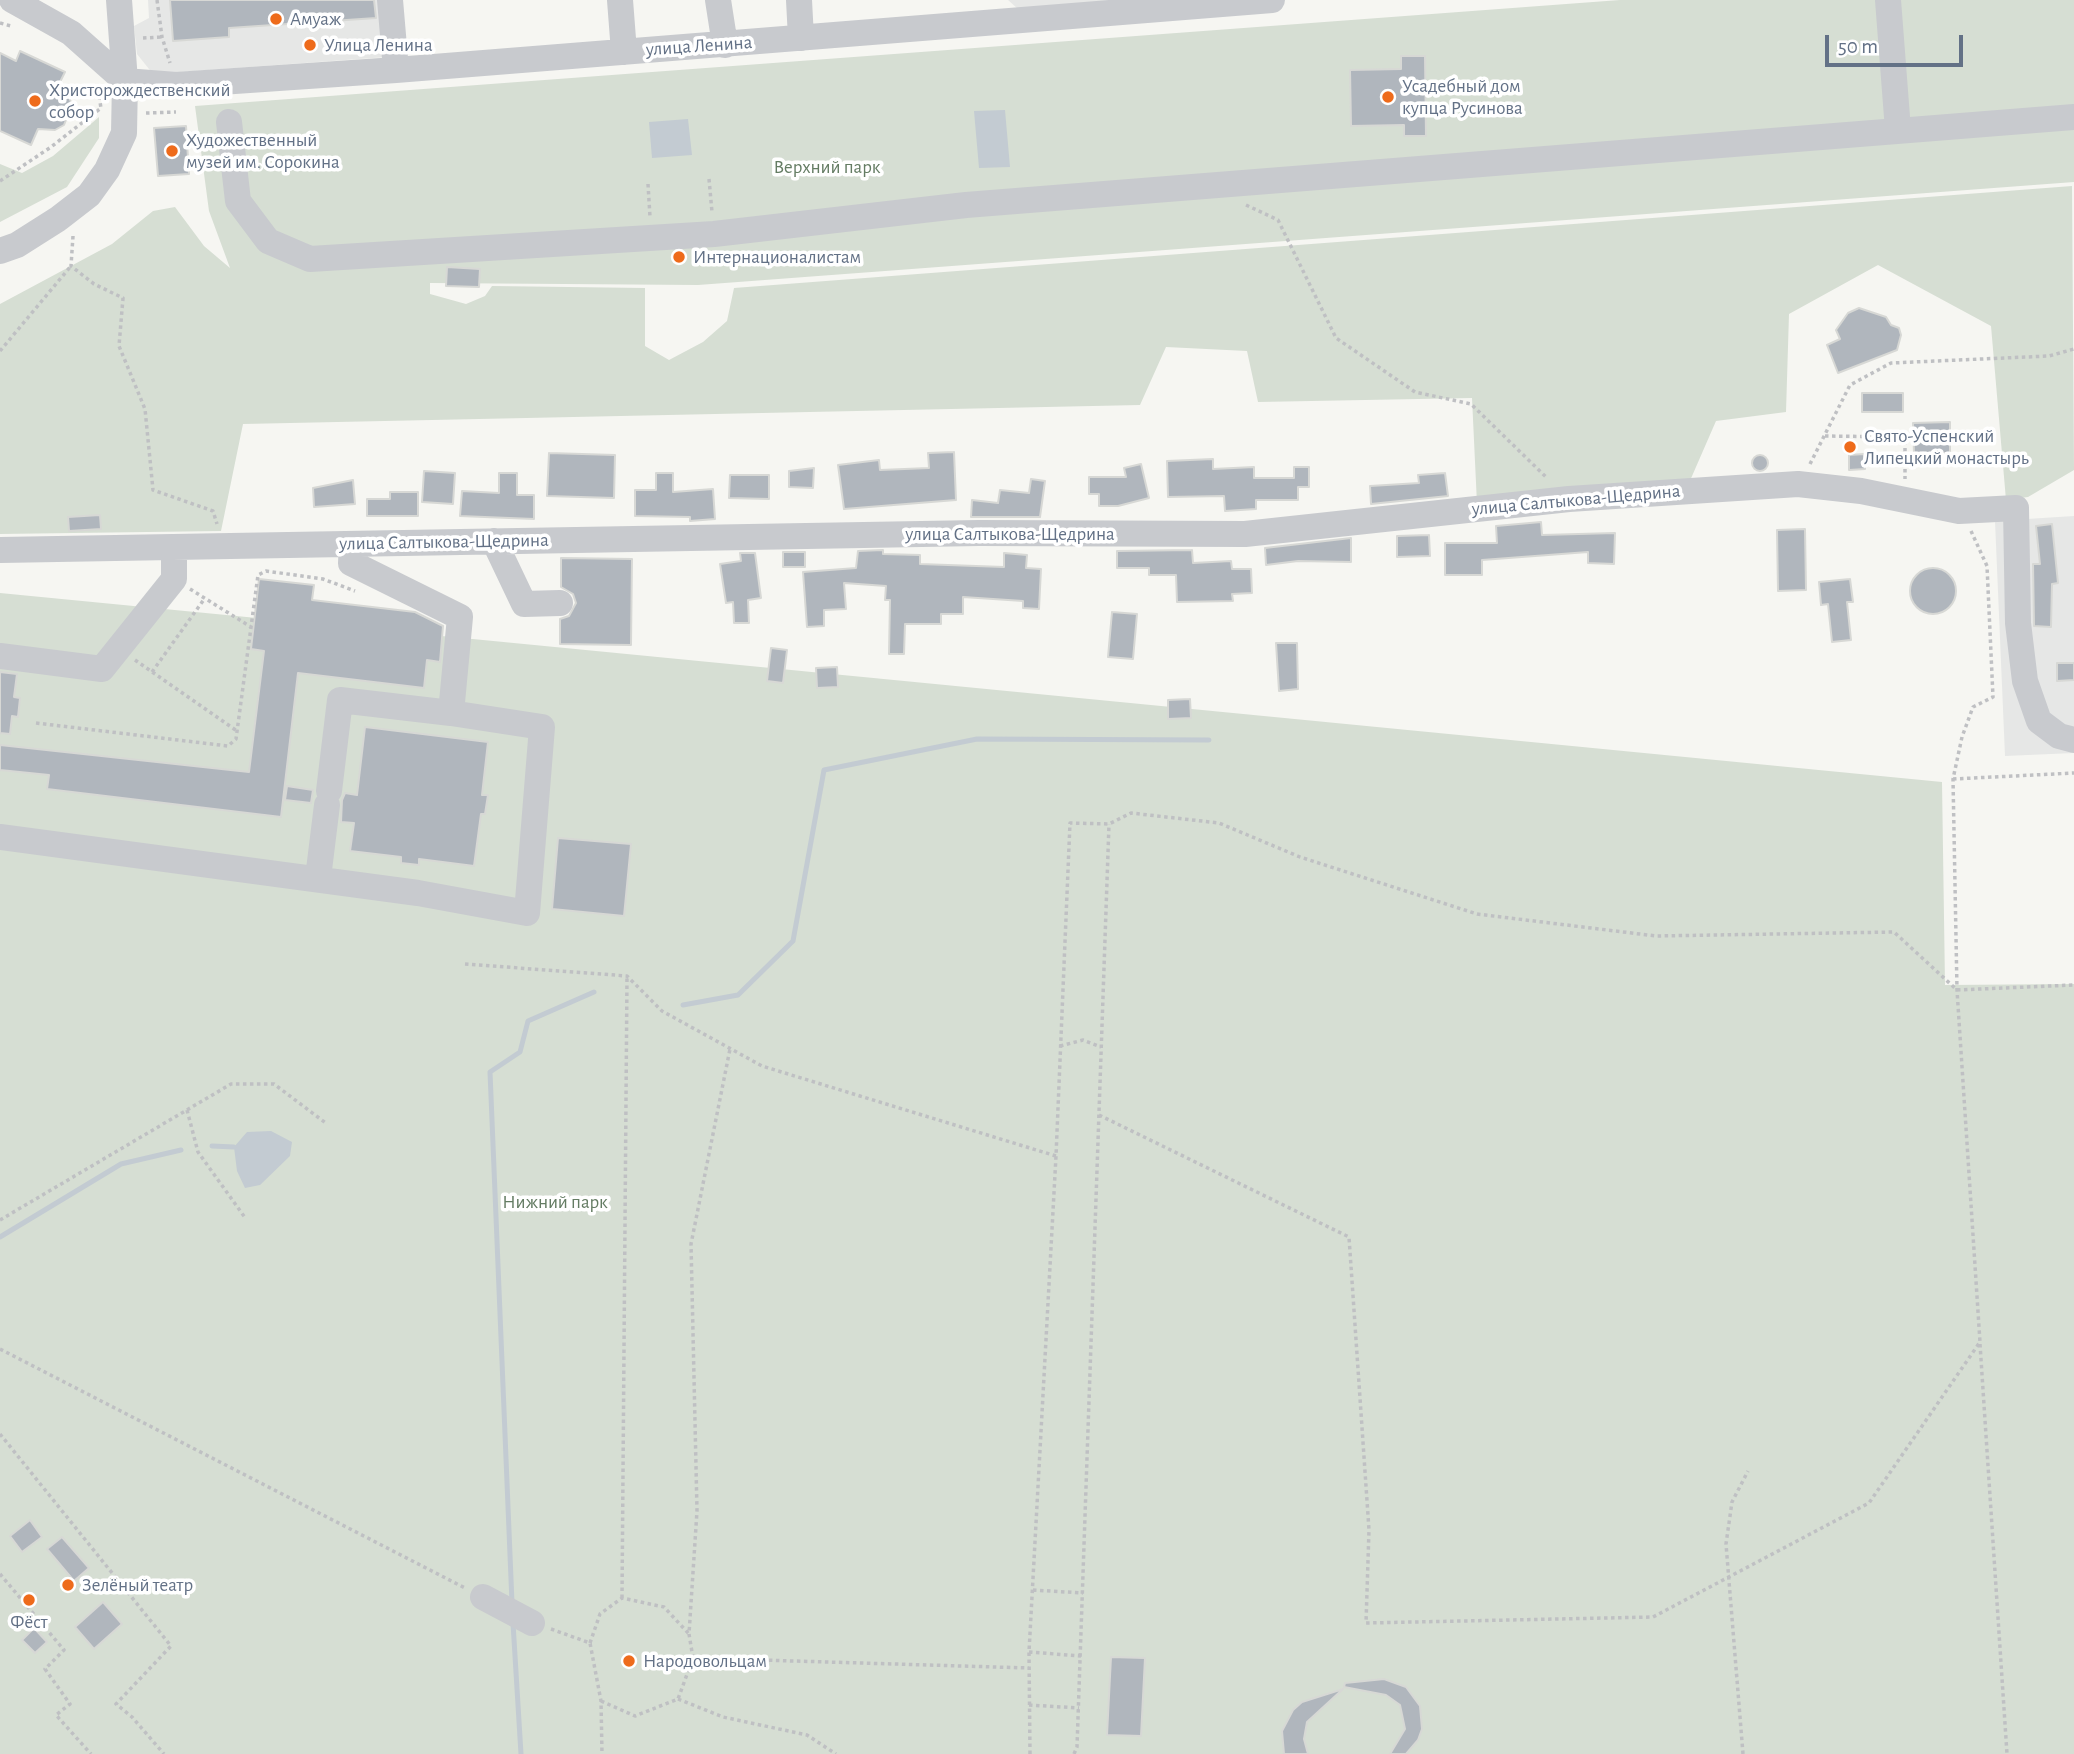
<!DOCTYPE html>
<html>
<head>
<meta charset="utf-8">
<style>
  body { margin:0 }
  #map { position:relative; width:2074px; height:1754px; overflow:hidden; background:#f6f6f2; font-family:"Alegreya Sans",sans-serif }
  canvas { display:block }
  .scale { position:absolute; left:1825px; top:35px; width:138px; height:32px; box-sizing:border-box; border:4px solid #637186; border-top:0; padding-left:9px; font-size:21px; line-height:24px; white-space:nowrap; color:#637186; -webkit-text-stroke:5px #fff; paint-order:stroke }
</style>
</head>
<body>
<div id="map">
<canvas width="2074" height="1754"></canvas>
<div class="scale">50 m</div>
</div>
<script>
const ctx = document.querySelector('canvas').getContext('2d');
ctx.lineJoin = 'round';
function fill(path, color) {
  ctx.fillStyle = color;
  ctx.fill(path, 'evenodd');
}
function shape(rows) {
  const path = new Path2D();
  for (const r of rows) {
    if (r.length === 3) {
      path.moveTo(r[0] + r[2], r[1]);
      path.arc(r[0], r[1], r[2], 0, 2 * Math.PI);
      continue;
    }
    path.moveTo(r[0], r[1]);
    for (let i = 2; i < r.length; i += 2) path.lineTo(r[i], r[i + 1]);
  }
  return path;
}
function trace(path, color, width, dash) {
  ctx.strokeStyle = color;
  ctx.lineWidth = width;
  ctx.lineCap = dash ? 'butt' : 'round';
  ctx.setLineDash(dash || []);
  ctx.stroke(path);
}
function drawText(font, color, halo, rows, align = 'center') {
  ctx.font = font + ' "Alegreya Sans",sans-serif';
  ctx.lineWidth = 7;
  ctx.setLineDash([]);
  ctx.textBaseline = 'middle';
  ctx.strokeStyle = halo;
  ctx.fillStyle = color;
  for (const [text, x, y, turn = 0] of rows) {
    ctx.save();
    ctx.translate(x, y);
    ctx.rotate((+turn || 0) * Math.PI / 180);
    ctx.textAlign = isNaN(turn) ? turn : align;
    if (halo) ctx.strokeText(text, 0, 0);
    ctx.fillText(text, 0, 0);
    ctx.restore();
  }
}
const built = shape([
  [148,0,396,0,400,56,153,74,137,54,134,26,149,18],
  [1008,0,1145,0,1018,9],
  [2074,516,2074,753,2005,756,1995,521]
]);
const green = shape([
  [1620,0,2074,0,2074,182,698,285,430,283,430,294,466,304,485,296,492,286,645,288,645,346,669,360,703,342,727,321,734,288,2072,186,2074,470,2028,497,2006,500,1991,326,1878,265,1789,314,1786,412,1716,421,1689,483,1477,504,1472,398,1258,402,1247,351,1166,347,1140,405,243,424,221,531,0,534,0,304,112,244,153,211,175,207,204,246,230,268,209,211,195,106],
  [99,117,99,138,67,187,0,222,0,164,22,173,53,156],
  [0,593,1942,782,1945,985,2074,984,2074,1754,0,1754]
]);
const water = shape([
  [1005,110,1010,167,979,168,974,111],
  [688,119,692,155,652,158,649,122],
  [271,1131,292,1142,290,1156,260,1185,245,1188,237,1171,234,1147,247,1132]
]);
const stream = shape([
  [683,1005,738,995,793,941,824,770,977,739,1209,740],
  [212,1146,234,1147],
  [0,1237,121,1164,181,1150],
  [512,1603,490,1072,520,1052,528,1021,594,992],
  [513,1623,521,1754]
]);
const building = shape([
  [170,0,374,0,376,18,229,28,229,37,173,41,170,0],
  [20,51,65,72,58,86,69,97,72,105,64,125,55,130,38,129,31,145,0,131,0,53,16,61,20,51],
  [1401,56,1425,56,1426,136,1404,136,1404,125,1351,126,1350,70,1401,69,1401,56],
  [186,126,189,174,158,176,154,128,186,126],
  [447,267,480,269,479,287,446,286,447,267],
  [1859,308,1886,317,1891,325,1899,328,1901,335,1897,350,1838,373,1827,345,1840,339,1836,330,1848,313,1859,308],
  [1862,393,1903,393,1903,412,1862,412,1862,393],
  [1950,422,1950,453,1914,454,1913,423,1950,422],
  [954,452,956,500,844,509,838,465,879,460,880,470,929,468,928,453,954,452],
  [549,453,615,455,614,498,547,496,549,453],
  [1864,454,1865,469,1849,470,1849,455,1864,454],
  [1760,463,8],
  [1213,459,1213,469,1254,467,1254,478,1294,478,1294,467,1309,467,1309,487,1298,487,1298,500,1256,500,1256,509,1225,511,1224,496,1168,497,1167,461,1213,459],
  [1141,464,1149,498,1118,506,1099,506,1099,494,1089,494,1089,477,1126,477,1124,468,1141,464],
  [814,468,813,488,789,487,789,471,814,468],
  [424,471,455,473,453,504,422,502,424,471],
  [499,473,517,473,517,495,534,495,534,519,460,516,462,491,499,493,499,473],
  [656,473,673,473,673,492,713,489,715,519,690,521,690,517,635,516,635,490,656,490,656,473],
  [1445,473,1448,496,1371,504,1370,486,1419,483,1418,475,1445,473],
  [730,475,769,475,769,499,729,498,730,475],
  [1031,479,1045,481,1040,517,971,517,972,500,998,503,1000,490,1029,493,1031,479],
  [353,480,355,504,314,507,313,488,353,480],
  [390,492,418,492,418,516,367,516,367,499,390,499,390,492],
  [100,515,101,529,69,531,68,517,100,515],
  [1541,522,1542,535,1615,533,1614,564,1588,563,1588,552,1482,560,1482,575,1445,575,1445,543,1497,543,1496,526,1541,522],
  [2052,524,2058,583,2052,584,2051,627,2034,626,2033,564,2040,564,2036,526,2052,524],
  [1805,529,1806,590,1778,591,1777,530,1805,529],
  [1429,535,1430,556,1397,557,1397,536,1429,535],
  [1351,538,1351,562,1298,561,1266,565,1265,548,1351,538],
  [883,550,883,554,920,555,920,564,1004,567,1004,553,1027,555,1026,568,1041,569,1039,609,1023,608,1023,601,963,597,963,614,941,614,941,624,905,624,904,654,889,654,890,600,885,600,886,586,844,583,846,609,824,610,824,626,807,627,803,572,856,568,858,551,883,550],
  [1192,550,1193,563,1231,561,1232,569,1251,569,1252,593,1232,594,1233,601,1177,602,1176,575,1149,575,1149,568,1117,568,1117,551,1192,550],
  [783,552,805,552,805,567,783,567,783,552],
  [740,553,755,553,761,598,748,600,749,623,734,623,733,602,726,603,720,564,741,561,740,553],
  [561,558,632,559,631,645,560,644,560,619,569,616,576,603,573,594,561,587,561,558],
  [1933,591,23],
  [259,579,314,585,312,600,415,612,443,626,440,662,427,660,424,688,298,673,281,817,47,789,49,775,0,770,0,745,249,772,264,651,251,649,259,579],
  [1850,579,1853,602,1847,602,1851,640,1832,642,1828,604,1821,605,1819,582,1850,579],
  [1112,612,1137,614,1133,659,1108,657,1112,612],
  [1276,643,1297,643,1298,689,1279,691,1276,643],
  [771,648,787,650,783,683,767,681,771,648],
  [2057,663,2074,663,2074,680,2057,681,2057,663],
  [837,667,838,687,817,688,816,668,837,667],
  [0,672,17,674,14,697,20,698,18,717,12,716,10,734,0,733,0,672],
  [1190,699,1191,718,1168,719,1168,700,1190,699],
  [365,727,488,742,482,795,488,795,485,814,481,814,474,866,419,859,419,865,401,863,401,857,350,851,354,823,341,822,342,800,345,793,357,795,365,727],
  [287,786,313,790,311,803,285,800,287,786],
  [558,838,631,844,624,916,552,909,558,838],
  [30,1520,42,1537,22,1552,10,1536,30,1520],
  [62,1537,89,1568,74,1581,47,1549,62,1537],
  [103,1602,122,1624,94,1649,75,1627,103,1602],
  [34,1628,47,1642,35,1653,22,1640,34,1628],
  [1111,1657,1145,1658,1141,1736,1107,1735,1111,1657],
  [1384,1679,1406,1687,1420,1706,1422,1729,1418,1740,1406,1754,1390,1754,1405,1729,1400,1705,1386,1695,1344,1687,1345,1683,1384,1679],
  [1343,1689,1307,1722,1304,1739,1308,1754,1284,1754,1282,1731,1293,1710,1302,1702,1343,1689]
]);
const path = shape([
  [157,0,162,37,170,63],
  [0,23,11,26],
  [143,38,162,37],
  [146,113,176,112],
  [709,179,712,212],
  [0,181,51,147,101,108,97,84],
  [648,184,650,217],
  [1246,205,1278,220,1336,338,1415,392,1471,404,1547,478],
  [73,236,71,266,94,284,123,298,119,346,145,409,153,490,213,511,217,524],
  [0,351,71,266],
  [1825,436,1905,437,1905,479],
  [1810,464,1850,385,1891,363,2049,356,2074,349],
  [190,589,251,627],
  [135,660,237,731],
  [152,672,205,598],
  [36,723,228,746,236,739,258,575,266,571,323,579,355,591],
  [1953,779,2074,773],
  [465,964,627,976,662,1011,762,1066,1056,1156],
  [1060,1046,1083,1040,1101,1047],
  [187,1110,198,1152,246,1219],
  [1099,1115,1349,1237,1369,1530,1366,1623,1653,1617,1869,1503,1980,1342,1957,990,1953,779,1962,737,1973,707,1993,697,1987,566,1971,531],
  [0,1220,231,1084,274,1084,327,1124],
  [1980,1344,2007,1754],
  [0,1349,465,1588],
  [0,1434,171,1646,116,1704,132,1717,164,1754],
  [0,1574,64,1650,45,1669,70,1704,56,1715,91,1754],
  [1033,1590,1083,1593],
  [622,1598,627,976],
  [551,1629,590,1643,601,1701,602,1754],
  [590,1643,600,1614,622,1598,664,1607,689,1634],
  [1029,1652,1081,1656],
  [693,1658,689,1634,697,1511,691,1244,730,1049],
  [678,1699,723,1717,807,1735,836,1754],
  [601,1701,635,1716,678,1699,693,1658,1029,1668],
  [1029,1705,1079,1708],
  [1030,1754,1029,1652,1056,1156,1070,823,1109,824,1131,813,1219,823,1300,857,1477,914,1656,936,1894,932,1957,990,2074,985],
  [1074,1754,1077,1747,1109,824],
  [1743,1754,1726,1544,1732,1502,1748,1471]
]);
const minor = shape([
  [12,0,71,33,125,81],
  [390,0,396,70],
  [620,0,624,52],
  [718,0,725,45],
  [799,0,801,38],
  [1888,0,1898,130],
  [125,81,176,85,396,70,1272,0],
  [229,122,238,201,268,241,310,259,714,234,966,205,2074,117],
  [0,251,17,245,58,219,89,195,107,170,124,133,125,81,119,0],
  [494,541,524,604,560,603],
  [0,550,979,533,1245,534,1569,499,1798,484,1861,491,1959,511,2016,508,2018,623,2025,681,2039,721,2059,736,2074,740],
  [0,656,102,669,174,579,174,547],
  [329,791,340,700,451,713],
  [0,837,418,893,527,913,542,727,451,713,460,617,351,563,352,544],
  [318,878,327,805],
  [483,1597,532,1623]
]);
const markers = [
  [276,19,7,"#ee6b1b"],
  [310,45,7,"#ee6b1b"],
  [1388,97,7,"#ee6b1b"],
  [35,101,7,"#ee6b1b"],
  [172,151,7,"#ee6b1b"],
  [679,257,7,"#ee6b1b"],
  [1850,447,7,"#ee6b1b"],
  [68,1585,7,"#ee6b1b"],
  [29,1600,7,"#ee6b1b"],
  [629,1661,7,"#ee6b1b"]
];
const poiNames = [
  ["Амуаж",290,19],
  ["Улица Ленина",324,45],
  ["Усадебный дом",1402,86],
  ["купца Русинова",1402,108],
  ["Христорождественский",49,90],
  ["собор",49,112],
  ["Художественный",186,140],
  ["музей им. Сорокина",186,162],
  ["Интернационалистам",693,257],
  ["Свято-Успенский",1864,436],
  ["Липецкий монастырь",1864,458],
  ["Зелёный театр",82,1585],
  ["Фёст",29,1622,"center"],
  ["Народовольцам",643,1661]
];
const streetNames = [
  ["улица Ленина",699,46,-4],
  ["улица Салтыкова-Щедрина",1576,500,-5],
  ["улица Салтыкова-Щедрина",1010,534],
  ["улица Салтыкова-Щедрина",444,542,-1]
];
const parkNames = [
  ["Верхний парк",827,167],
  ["Нижний парк",555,1202]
];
fill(built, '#e6e7e6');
fill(green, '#d6ded3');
fill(water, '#c3cbd2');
trace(stream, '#c3cbd2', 5);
fill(building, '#b0b6bd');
trace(building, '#d7d8d5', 2);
trace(path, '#bfc0c3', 3.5, [3.5, 3.5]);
trace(minor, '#c8cace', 26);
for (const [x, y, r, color] of markers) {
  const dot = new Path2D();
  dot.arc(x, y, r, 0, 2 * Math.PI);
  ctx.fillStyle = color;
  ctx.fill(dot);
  trace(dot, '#fff', 2.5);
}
drawText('19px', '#637186', '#fff', poiNames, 'left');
drawText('19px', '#637186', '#fff', streetNames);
drawText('19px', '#647c63', '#fff', parkNames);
</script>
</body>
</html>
